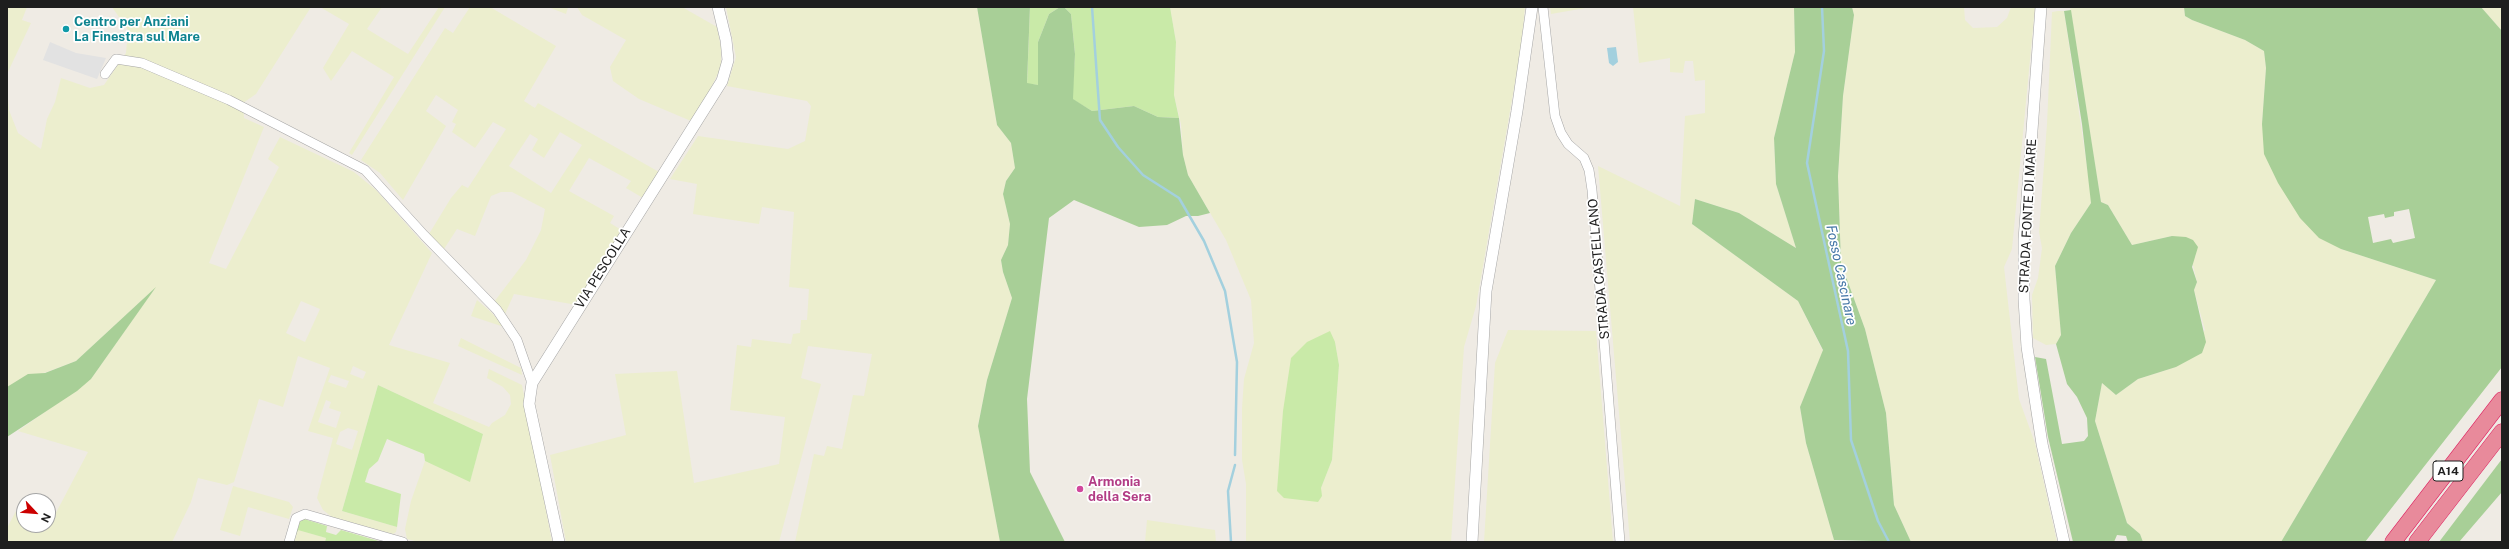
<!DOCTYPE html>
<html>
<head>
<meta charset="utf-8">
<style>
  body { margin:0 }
  #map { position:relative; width:2509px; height:549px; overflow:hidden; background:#efebe4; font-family:"Public Sans",sans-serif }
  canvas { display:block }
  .frame { position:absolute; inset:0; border:8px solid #1e1e1e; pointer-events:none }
  .north { position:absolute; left:16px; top:493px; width:40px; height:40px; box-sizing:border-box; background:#fff; border:1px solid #a5a5a5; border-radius:50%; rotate:116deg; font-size:11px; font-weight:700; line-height:16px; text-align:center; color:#1e1e1e }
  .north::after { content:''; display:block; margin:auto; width:14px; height:18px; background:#c00; clip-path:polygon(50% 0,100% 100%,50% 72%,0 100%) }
</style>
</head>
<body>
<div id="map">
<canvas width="2509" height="549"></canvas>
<div class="frame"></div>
<div class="north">N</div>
</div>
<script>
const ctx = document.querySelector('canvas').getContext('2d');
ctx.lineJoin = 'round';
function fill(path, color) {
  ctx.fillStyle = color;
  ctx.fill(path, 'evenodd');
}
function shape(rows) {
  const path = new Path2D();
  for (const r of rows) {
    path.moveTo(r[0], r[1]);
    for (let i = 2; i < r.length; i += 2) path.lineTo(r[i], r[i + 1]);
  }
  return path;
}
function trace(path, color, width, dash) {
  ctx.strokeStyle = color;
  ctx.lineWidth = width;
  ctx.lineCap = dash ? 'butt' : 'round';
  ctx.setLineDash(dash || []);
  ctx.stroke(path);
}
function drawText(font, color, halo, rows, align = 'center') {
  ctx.font = font + ' "Public Sans",sans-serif';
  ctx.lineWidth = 3.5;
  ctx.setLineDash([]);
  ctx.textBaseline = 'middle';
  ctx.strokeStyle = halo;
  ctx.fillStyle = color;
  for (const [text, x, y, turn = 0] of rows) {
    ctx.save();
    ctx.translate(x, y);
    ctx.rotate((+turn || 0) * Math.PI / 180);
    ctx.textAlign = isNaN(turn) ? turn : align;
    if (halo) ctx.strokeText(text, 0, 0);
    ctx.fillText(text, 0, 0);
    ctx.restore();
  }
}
const farmland = shape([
  [7,7,27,7,22,20,31,23,7,74],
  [112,7,311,7,256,94,243,103,244,118,264,127,209,263,226,269,279,167,268,159,280,137,354,172,376,190,432,253,389,345,450,363,433,403,489,427,492,423,505,415,511,404,510,395,503,387,487,378,489,369,522,385,552,542,419,542,407,539,405,529,411,501,425,461,470,481,483,434,378,385,342,511,397,527,396,532,393,534,332,517,323,510,317,498,333,438,308,431,330,368,298,356,283,407,259,399,234,482,227,485,198,478,191,502,172,542,7,542,7,528,16,511,24,514,24,525,50,524,88,452,18,431,91,379,154,289,76,361,7,387,7,87,9,110,18,133,41,149,47,119,55,102,61,78,90,88,104,85,126,53,128,30],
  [301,301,320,309,305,342,286,333],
  [353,366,366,372,363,379,350,374],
  [331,375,349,381,346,388,328,382],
  [326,400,331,402,329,408,341,412,336,428,318,422],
  [348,428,358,431,352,450,336,444,340,432],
  [320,7,382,7,367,29,408,54,439,7,445,7,352,155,349,153,394,77,352,51,331,81,323,68,349,24],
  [470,7,490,7,556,46,524,101,535,108,538,103,659,172,643,198,626,188,631,181,589,158,569,191,614,216,610,223,623,231,577,305,514,294,505,314,494,302,526,260,541,230,545,209,512,192,501,192,491,196,475,236,457,229,444,249,429,234,451,198,462,185,468,188,506,129,493,122,475,148,452,132,456,124,452,122,458,110,436,95,426,111,446,126,403,200,380,173,361,160,445,28,453,33],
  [560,132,582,145,551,193,509,166,530,134,538,139,532,150,544,158],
  [548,7,568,7,566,14],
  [577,7,682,7,717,27,721,48,721,67,710,90,691,121,639,99,613,81,610,67,626,40,582,15],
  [726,7,977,7,997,125,1011,143,1015,168,1006,181,1003,194,1010,224,1008,245,1001,260,1003,272,1012,298,987,380,978,425,1000,542,795,542,814,454,824,456,827,446,842,449,853,395,864,396,872,354,808,346,801,378,821,384,779,542,566,542,550,455,626,435,615,374,677,371,694,483,779,464,785,417,730,410,737,345,751,347,752,339,791,344,793,334,800,333,801,320,807,320,809,289,789,287,794,212,762,207,759,224,693,214,697,184,670,179,698,136,788,149,805,141,811,106,807,101,727,86,736,57],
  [1170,7,1525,7,1521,48,1476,306,1464,347,1451,542,1246,542,1246,484,1242,460,1242,408,1244,379,1254,343,1251,300,1226,240,1188,175,1183,155,1181,124,1174,95,1176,42],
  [1335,342,1339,365,1332,460,1321,488],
  [1550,7,1591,7,1551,14],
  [1633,7,1794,7,1795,52,1774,138,1776,184,1796,248,1739,213,1695,199,1692,224,1798,301,1823,351,1800,407,1806,443,1834,540,1836,542,1630,542,1598,166,1680,206,1685,116,1705,113,1705,80,1695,81,1693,61,1685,61,1683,73,1670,72,1670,58,1639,63],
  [1852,7,1964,7,1965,20,1973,28,1997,27,2007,18,2011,7,2035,7,2012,249,2004,267,2019,399,2035,443,2057,542,1911,542,1894,505,1886,413,1865,329,1841,263,1838,176,1843,96,1854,15],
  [2070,7,2184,7,2185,16,2192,20,2245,40,2264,51,2266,68,2262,124,2341,249,2436,280,2281,542,2143,542,2140,534,2127,523,2095,421,2102,383,2116,395,2138,379,2176,367,2205,330,2194,290,2197,282,2192,261,2196,255,2172,236,2132,245,2108,205,2101,202],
  [2481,7,2502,7,2502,31],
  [2058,11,2064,11,2091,194,2091,203,2071,233,2055,266,2061,335,2056,344,2046,345,2033,338,2032,295,2038,278,2042,248,2039,232,2047,124,2052,12],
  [477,300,491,312,504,327,471,316],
  [1508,330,1596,331,1613,542,1484,542,1495,363],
  [461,338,521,368,522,375,458,346],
  [233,486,289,502,293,507,289,519,248,507,240,536,220,530],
  [1147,520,1215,530,1216,542,1145,542],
  [298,529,326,538,325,542,294,542]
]);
const grass = shape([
  [1030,7,1060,7,1049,14,1038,42,1038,85,1027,84],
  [1064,7,1170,7,1176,42,1174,95,1179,118,1158,117,1134,106,1092,111,1072,99,1075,54,1071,14],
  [1330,331,1335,342,1339,365,1332,460,1321,488,1322,496,1318,502,1284,498,1277,491,1283,411,1291,358,1307,342],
  [378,385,483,434,470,482,425,461,424,454,387,439,378,461,369,469,365,482,401,494,397,527,342,511],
  [304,519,327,526,326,532,336,535,341,530,382,542,325,542,326,538,298,530,293,542,298,523]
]);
const forest = shape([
  [977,7,1030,7,1027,83,1038,85,1038,42,1049,14,1060,7,1064,7,1071,14,1075,54,1073,99,1092,111,1134,106,1158,117,1179,118,1183,155,1188,175,1210,213,1198,216,1186,216,1167,225,1139,227,1074,200,1049,218,1027,399,1030,472,1065,542,1000,542,978,426,987,380,1012,298,1003,272,1001,260,1008,245,1010,224,1003,194,1006,181,1015,168,1011,143,997,125],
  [1794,7,1852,7,1854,15,1843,96,1838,176,1841,263,1865,329,1886,413,1894,505,1911,542,1834,540,1806,443,1800,407,1823,350,1798,301,1692,224,1695,199,1739,213,1796,248,1776,184,1774,138,1795,52],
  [2184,7,2481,7,2502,31,2502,367,2365,542,2281,542,2436,280,2341,249,2319,238,2300,218,2278,183,2264,154,2262,124,2266,68,2264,51,2245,40,2192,20,2185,16],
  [2409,209,2415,238,2393,243,2391,239,2373,243,2368,217,2384,214,2385,218,2394,216,2394,212],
  [2071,10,2101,202,2108,205,2132,245,2172,236,2186,237,2193,240,2198,247,2192,267,2197,282,2194,290,2206,342,2202,353,2176,367,2138,379,2116,395,2102,383,2095,421,2127,523,2140,534,2143,542,2128,542,2126,536,2117,535,2114,542,2073,542,2048,437,2035,357,2046,359,2062,444,2084,441,2088,436,2087,418,2077,397,2067,384,2056,344,2061,335,2055,266,2071,233,2091,203,2082,124,2064,11],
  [156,287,91,379,77,391,7,437,7,387,28,374,45,373,76,361],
  [2502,459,2502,492,2459,542,2439,542]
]);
const parking = shape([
  [50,42,76,53,106,58,97,79,43,60]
]);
const water = shape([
  [1616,47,1618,62,1613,66,1609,63,1607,48]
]);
const stream = shape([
  [1092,7,1100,120,1118,147,1143,175,1179,198,1204,241,1225,291,1237,362,1235,455],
  [1822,7,1824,51,1807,163,1848,351,1851,440,1878,521,1889,542],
  [1231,542,1228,491,1235,465]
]);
const minor = shape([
  [1543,7,1555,116,1561,133,1568,144,1584,158,1589,170,1592,190,1620,542],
  [105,74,116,59,142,63,229,100,365,170,424,235,497,310,517,340,532,383],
  [289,542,296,518,305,514,403,542]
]);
const tertiary = shape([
  [2041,7,2024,240,2024,299,2027,347,2042,444,2064,542],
  [559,542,529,404,532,383,722,81,728,60,726,40,718,7],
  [1472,542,1486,291,1517,111,1532,7]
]);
const motorway = shape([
  [2393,542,2502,400],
  [2417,542,2502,432]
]);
const markers = [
  [66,29,4,"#0f9aa8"],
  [1080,489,4,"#d1479c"]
];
const shields = [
  [2448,471,30]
];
const shieldNames = [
  ["A14",2448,471]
];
const cultureNames = [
  ["Centro per Anziani",74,22],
  ["La Finestra sul Mare",74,37]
];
const streetNames = [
  ["STRADA FONTE DI MARE",2028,216,-87],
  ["VIA PESCOLLA",603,268,-58],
  ["STRADA CASTELLANO",1599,269,-95]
];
const hotelNames = [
  ["Armonia",1088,482],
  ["della Sera",1088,497]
];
const waterNames = [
  ["Fosso Cascinare",1841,275,78]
];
fill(farmland, '#eceece');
fill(grass, '#c9eaa8');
fill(forest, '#a8cf97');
fill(parking, '#e2e2e2');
fill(water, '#a3d0de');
trace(stream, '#a3d0de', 2.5);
trace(minor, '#a5a5a5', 10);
trace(tertiary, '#a5a5a5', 12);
trace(motorway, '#dd2161', 17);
trace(minor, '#fff', 9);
trace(tertiary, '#fff', 11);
trace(motorway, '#e88a9b', 16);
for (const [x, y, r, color] of markers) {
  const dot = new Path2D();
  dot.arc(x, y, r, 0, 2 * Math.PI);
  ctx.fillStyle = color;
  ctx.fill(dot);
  trace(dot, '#fff', 1.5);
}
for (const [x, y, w] of shields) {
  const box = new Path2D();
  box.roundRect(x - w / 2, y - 10, w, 20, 3);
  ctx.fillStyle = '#fff';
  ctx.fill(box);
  trace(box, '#1e1e1e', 1);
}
drawText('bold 12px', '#1e1e1e', null, shieldNames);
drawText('bold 13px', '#0d838f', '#fff', cultureNames, 'left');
drawText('13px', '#1e1e1e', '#fff', streetNames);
drawText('bold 13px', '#b23c85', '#fff', hotelNames, 'left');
drawText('italic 14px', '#4577a7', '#fff', waterNames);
</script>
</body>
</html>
